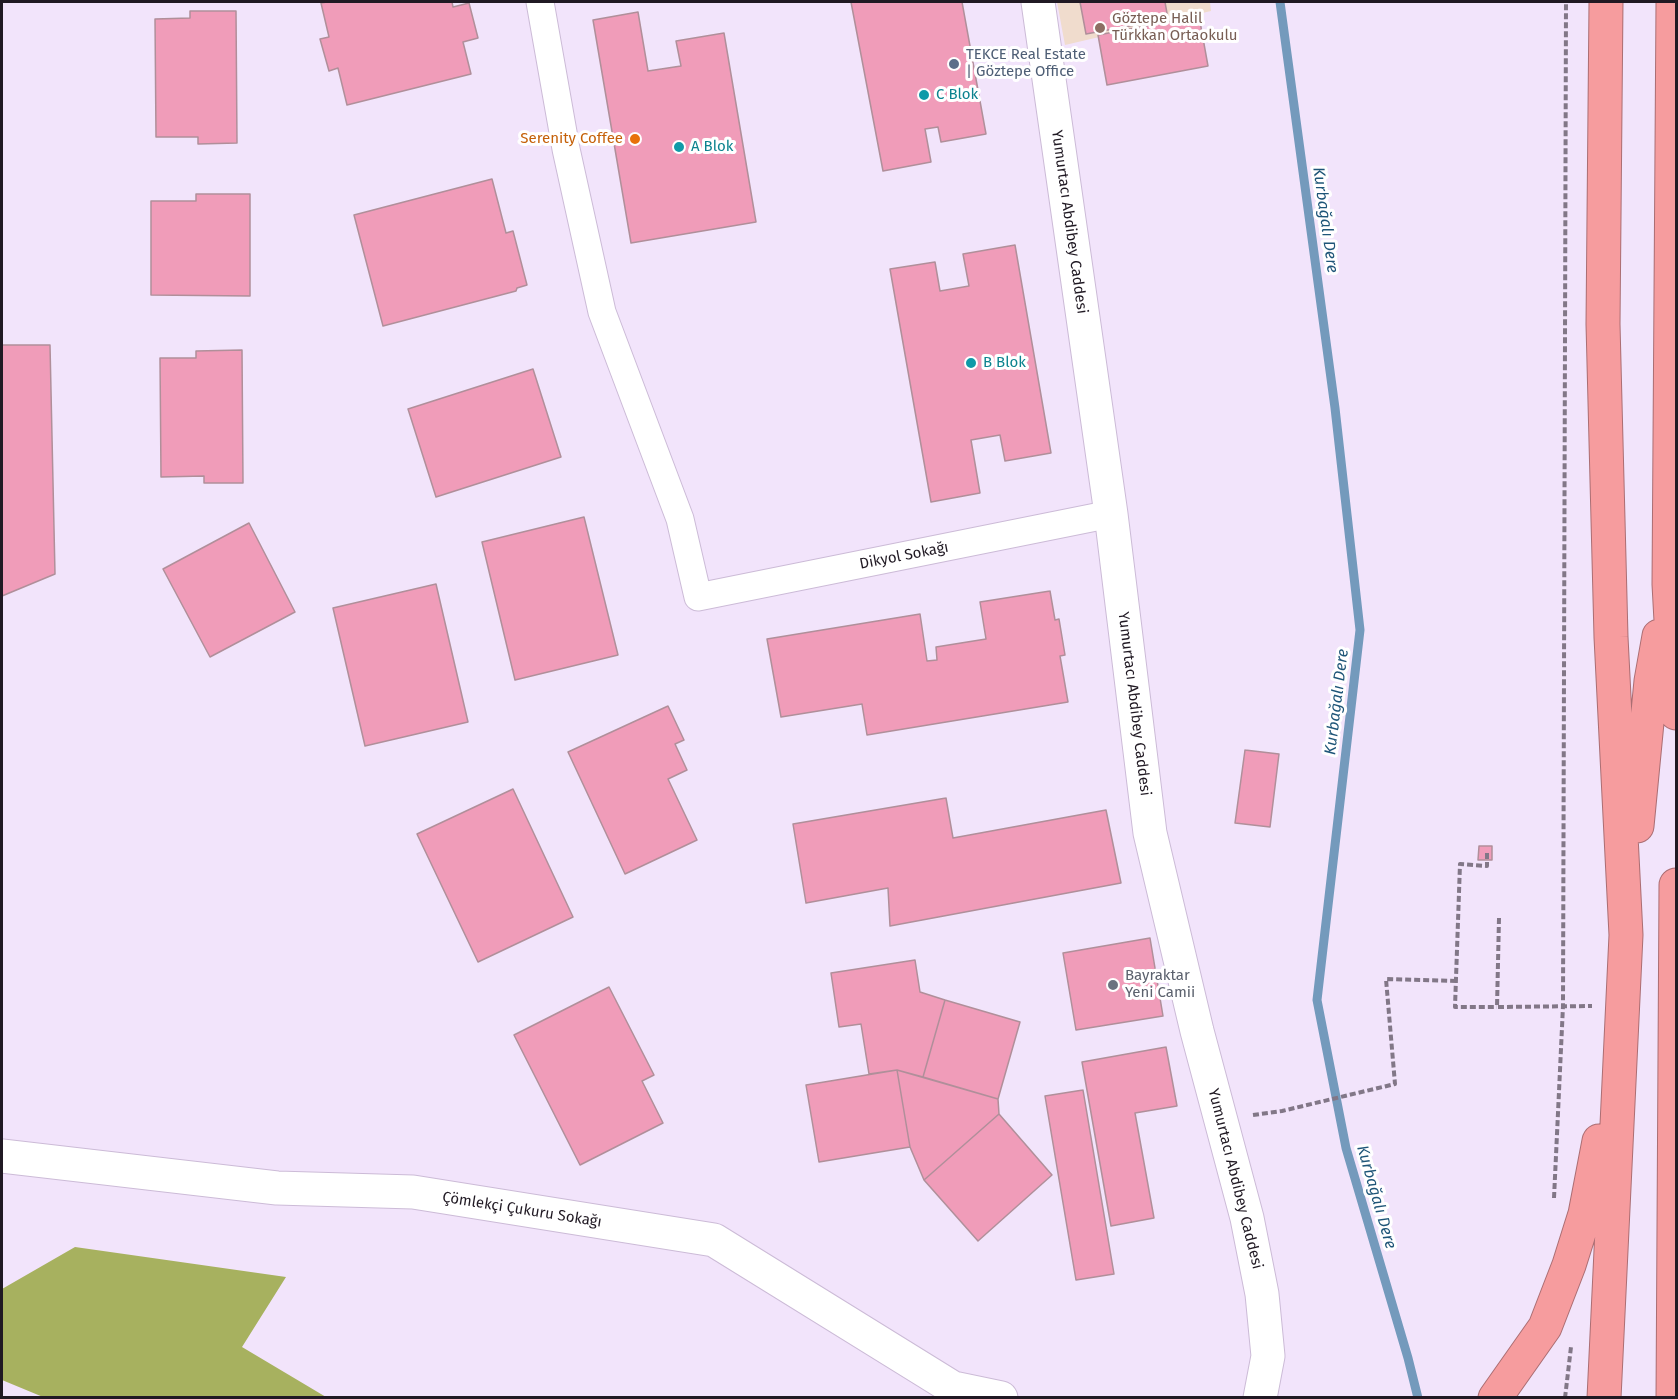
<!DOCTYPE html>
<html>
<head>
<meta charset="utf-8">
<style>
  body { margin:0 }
  #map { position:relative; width:1678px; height:1399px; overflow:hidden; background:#f2e4fb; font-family:"Fira Sans",sans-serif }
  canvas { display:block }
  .frame { position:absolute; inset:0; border:3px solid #201923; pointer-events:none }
</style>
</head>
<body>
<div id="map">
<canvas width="1678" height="1399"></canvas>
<div class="frame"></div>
</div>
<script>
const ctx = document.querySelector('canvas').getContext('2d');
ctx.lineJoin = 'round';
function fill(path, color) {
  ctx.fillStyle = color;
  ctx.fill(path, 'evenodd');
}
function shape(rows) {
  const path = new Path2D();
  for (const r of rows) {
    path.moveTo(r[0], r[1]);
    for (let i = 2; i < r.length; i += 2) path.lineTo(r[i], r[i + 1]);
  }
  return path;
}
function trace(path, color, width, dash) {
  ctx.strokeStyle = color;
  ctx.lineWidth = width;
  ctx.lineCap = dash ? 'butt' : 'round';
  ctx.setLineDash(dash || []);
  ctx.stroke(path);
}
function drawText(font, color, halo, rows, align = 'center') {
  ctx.font = font + ' "Fira Sans",sans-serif';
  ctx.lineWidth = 6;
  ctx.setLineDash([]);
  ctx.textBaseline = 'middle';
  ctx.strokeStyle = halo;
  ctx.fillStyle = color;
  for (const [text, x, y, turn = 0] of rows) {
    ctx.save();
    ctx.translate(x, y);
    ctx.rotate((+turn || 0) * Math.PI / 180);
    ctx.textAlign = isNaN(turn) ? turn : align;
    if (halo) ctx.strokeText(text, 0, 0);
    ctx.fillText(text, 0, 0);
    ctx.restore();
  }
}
const education = shape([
  [1057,2,1210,2,1211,11,1065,45]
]);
const forest = shape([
  [75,1247,286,1277,242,1347,326,1397,43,1397,2,1380,2,1289]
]);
const stream = shape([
  [1280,2,1335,408,1360,630,1317,1000,1346,1148,1408,1358,1418,1398]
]);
const building = shape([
  [327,2,452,2,453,7,469,3,478,38,463,42,471,74,347,105,338,68,329,71,320,39,329,37,321,3,327,2],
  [851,2,962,2,986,134,941,142,938,127,925,129,931,162,883,171,851,2],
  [1080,2,1165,2,1168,19,1086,34,1080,2],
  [190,11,236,11,237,143,198,144,198,137,156,137,155,19,190,18,190,11],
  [638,12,648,71,681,66,676,41,724,33,756,222,631,243,593,20,638,12],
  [1199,16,1208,66,1107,85,1098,35,1199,16],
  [492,179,506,233,513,231,527,285,517,288,516,291,383,326,354,215,492,179],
  [196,194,250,194,250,296,151,295,151,201,196,201,196,194],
  [1015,245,1051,453,1005,461,1000,435,971,440,980,493,931,502,890,269,935,262,940,291,969,286,963,254,1015,245],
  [2,345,50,345,55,574,2,596,2,345],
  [242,350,243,483,204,483,204,476,161,477,160,358,196,358,196,351,242,350],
  [533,369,561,457,436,497,408,409,533,369],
  [584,517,618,655,515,680,482,542,584,517],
  [249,523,295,612,210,657,163,569,249,523],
  [436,584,468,722,365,746,333,608,436,584],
  [1050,591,1055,620,1059,619,1065,655,1060,656,1068,702,867,735,862,704,781,717,767,639,920,614,927,661,937,660,936,647,986,639,980,602,1050,591],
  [668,706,684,740,675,744,687,770,668,779,697,840,625,874,568,752,668,706],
  [1245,750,1279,754,1270,827,1235,823,1245,750],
  [513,789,573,917,478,962,417,834,513,789],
  [946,798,953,838,1106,810,1121,883,890,926,888,888,806,903,793,824,946,798],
  [1479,846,1492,846,1492,860,1478,860,1479,846],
  [1150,938,1163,1016,1076,1030,1063,953,1150,938],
  [915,960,920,992,945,1000,923,1077,897,1070,869,1074,861,1024,839,1027,831,973,915,960],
  [609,987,654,1075,642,1081,663,1123,580,1165,514,1035,609,987],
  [945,1000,1020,1022,998,1099,923,1077,945,1000],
  [1166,1047,1177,1106,1135,1113,1154,1218,1111,1226,1082,1062,1166,1047],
  [897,1070,910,1147,819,1162,806,1085,897,1070],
  [897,1070,998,1099,999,1114,924,1180,910,1147,897,1070],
  [1083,1090,1114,1274,1076,1280,1045,1096,1083,1090],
  [999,1114,1052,1175,978,1241,924,1180,999,1114]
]);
const path = shape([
  [1487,853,1487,866,1460,864,1455,1007,1497,1007],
  [1499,918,1497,1007,1592,1006],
  [1253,1115,1282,1111,1395,1084,1386,979,1456,981],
  [1554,1198,1563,1006,1566,2],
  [1565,1398,1571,1347]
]);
const street = shape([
  [540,2,566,149,602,312,680,519,698,597,1111,514]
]);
const secondary = shape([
  [1038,2,1111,514,1150,833,1197,1031,1247,1218,1262,1294,1268,1356,1260,1398],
  [2,1156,277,1188,413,1192,714,1240,953,1388,1001,1398]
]);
const highway = shape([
  [1673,2,1669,584,1676,713],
  [1637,826,1651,681,1659,636],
  [1495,1398,1545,1327,1569,1265,1585,1214,1599,1141],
  [1604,1398,1626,935,1611,637,1603,324,1606,2],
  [1673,1398,1676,885]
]);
const markers = [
  [1100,28,6,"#8d6e63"],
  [954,64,6,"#5c6f8a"],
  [924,95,6,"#0f9aa8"],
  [635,139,6,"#e8710a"],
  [679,147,6,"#0f9aa8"],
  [971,363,6,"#0f9aa8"],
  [1113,985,6,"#6b7280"]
];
const educationNames = [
  ["Göztepe Halil",1112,19],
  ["Türkkan Ortaokulu",1112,36]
];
const serviceNames = [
  ["TEKCE Real Estate",966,55],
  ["| Göztepe Office",966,72]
];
const cultureNames = [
  ["C Blok",936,95],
  ["A Blok",691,147],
  ["B Blok",983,363]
];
const foodNames = [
  ["Serenity Coffee",623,139]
];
const streetNames = [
  ["Yumurtacı Abdibey Caddesi",1069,222,82],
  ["Dikyol Sokağı",904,556,-11],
  ["Yumurtacı Abdibey Caddesi",1134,704,83],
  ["Yumurtacı Abdibey Caddesi",1235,1179,76],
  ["Çömlekçi Çukuru Sokağı",522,1210,9]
];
const worshipNames = [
  ["Bayraktar",1125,976],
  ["Yeni Camii",1125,993]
];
const waterNames = [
  ["Kurbağalı Dere",1325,220,82],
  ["Kurbağalı Dere",1337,702,-83],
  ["Kurbağalı Dere",1376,1197,74]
];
fill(education, '#f0dccd');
fill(forest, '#a7b15f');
trace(stream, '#749abc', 9);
fill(building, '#f09cb9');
trace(building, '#b08f9a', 1.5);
trace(street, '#ccbbd7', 29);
trace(secondary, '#ccbbd7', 35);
trace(highway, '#ab6e73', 35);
trace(path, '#827787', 4, [6, 3]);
trace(street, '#fff', 27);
trace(secondary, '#fff', 33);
trace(highway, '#f69c9e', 33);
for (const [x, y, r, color] of markers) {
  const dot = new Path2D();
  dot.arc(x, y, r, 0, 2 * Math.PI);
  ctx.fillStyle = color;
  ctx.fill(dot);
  trace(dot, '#fff', 2);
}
drawText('15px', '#785e54', '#fff', educationNames, 'left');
drawText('15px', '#4e5e75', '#fff', serviceNames, 'left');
drawText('15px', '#0d838f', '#fff', cultureNames, 'left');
drawText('15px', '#c56008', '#fff', foodNames, 'right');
drawText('15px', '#201923', '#fff', streetNames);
drawText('15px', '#5b616d', '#fff', worshipNames, 'left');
drawText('italic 16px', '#1e5578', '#fff', waterNames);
</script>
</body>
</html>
